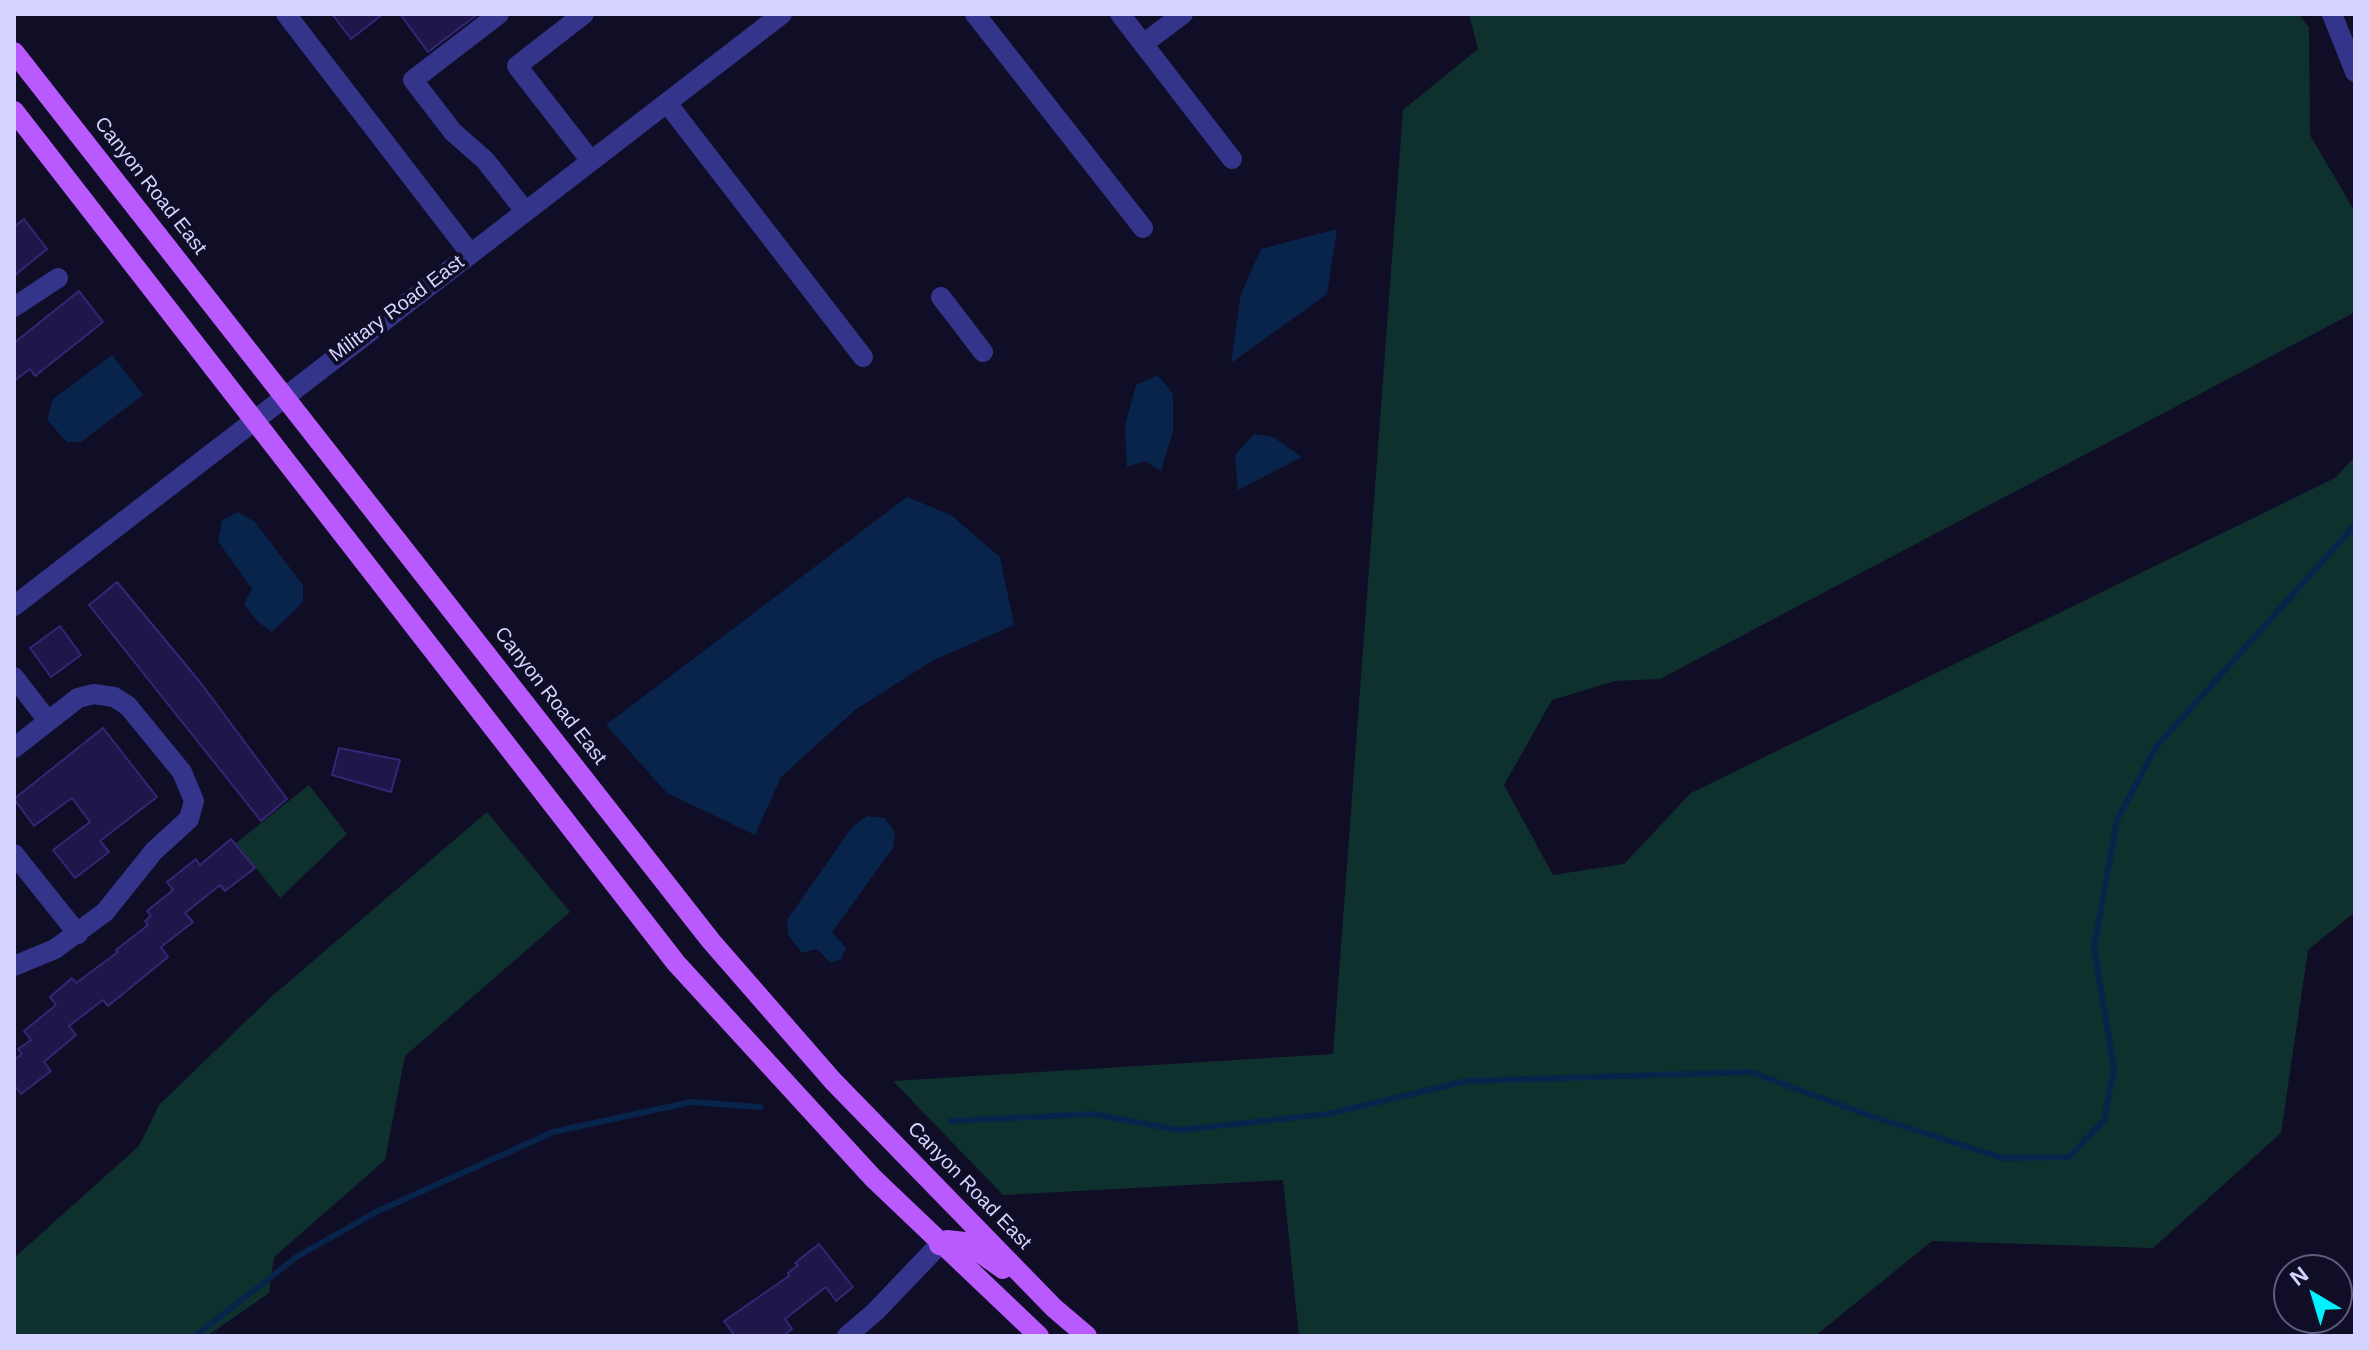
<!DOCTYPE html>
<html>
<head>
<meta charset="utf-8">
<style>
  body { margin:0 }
  #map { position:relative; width:2369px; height:1350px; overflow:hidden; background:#100d27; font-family:Helvetica,sans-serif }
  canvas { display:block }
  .frame { position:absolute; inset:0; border:16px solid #d5d3ff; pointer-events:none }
  .north { position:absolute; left:2273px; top:1254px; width:80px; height:80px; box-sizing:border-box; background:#100d27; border:2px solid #5f5c7d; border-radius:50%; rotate:322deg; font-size:22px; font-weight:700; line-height:32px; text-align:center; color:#d5d3ff }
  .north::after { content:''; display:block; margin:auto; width:28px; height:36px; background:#00f2fe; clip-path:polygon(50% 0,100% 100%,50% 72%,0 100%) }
</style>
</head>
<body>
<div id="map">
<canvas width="2369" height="1350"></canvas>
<div class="frame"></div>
<div class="north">N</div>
</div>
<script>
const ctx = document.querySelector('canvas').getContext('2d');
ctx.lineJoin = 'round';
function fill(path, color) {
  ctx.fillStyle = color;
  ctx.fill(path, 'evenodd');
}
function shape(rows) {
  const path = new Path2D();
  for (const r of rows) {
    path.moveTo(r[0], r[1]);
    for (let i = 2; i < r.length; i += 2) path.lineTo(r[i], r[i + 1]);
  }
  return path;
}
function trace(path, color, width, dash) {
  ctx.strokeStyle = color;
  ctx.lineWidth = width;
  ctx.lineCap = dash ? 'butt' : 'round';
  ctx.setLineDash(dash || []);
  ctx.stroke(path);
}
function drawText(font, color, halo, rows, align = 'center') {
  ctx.font = font + ' Helvetica,sans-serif';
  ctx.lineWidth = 8;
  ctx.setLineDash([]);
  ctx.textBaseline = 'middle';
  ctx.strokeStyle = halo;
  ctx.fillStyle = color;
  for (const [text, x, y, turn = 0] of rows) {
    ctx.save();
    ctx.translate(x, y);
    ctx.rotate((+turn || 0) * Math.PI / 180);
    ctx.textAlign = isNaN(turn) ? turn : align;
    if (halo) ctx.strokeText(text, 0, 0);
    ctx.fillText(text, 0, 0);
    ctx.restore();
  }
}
const green = shape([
  [1469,14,2299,14,2309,28,2310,135,2355,212,2355,312,1660,679,1615,681,1552,700,1504,785,1553,875,1624,864,1691,793,2335,478,2355,457,2355,912,2308,950,2281,1133,2153,1248,1932,1241,1815,1336,1299,1336,1283,1180,1003,1195,893,1081,1333,1054,1403,110,1478,49],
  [309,785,347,834,280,898,236,843],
  [487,812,570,912,405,1056,385,1160,274,1257,269,1293,207,1336,14,1336,14,1258,139,1146,159,1105,270,998]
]);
const water = shape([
  [1337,229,1327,294,1231,363,1241,294,1261,249],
  [112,355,143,395,81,442,67,442,47,420,53,399],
  [1158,375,1173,394,1173,431,1161,471,1145,461,1127,467,1125,426,1136,385],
  [1254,434,1273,437,1302,457,1238,490,1235,455],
  [907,497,951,515,1000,557,1014,625,932,661,855,710,781,777,755,835,667,793,606,725],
  [238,512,255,522,303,585,303,602,272,632,258,622,244,604,252,589,218,541,222,520],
  [867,816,885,818,895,833,893,848,832,932,846,948,841,959,831,963,817,949,802,953,788,935,787,920,852,827]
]);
const stream = shape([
  [951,1121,1093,1114,1179,1130,1328,1114,1466,1081,1751,1072,1868,1115,2002,1158,2069,1157,2104,1120,2114,1069,2094,947,2117,820,2156,747,2355,525],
  [195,1336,298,1256,376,1212,553,1132,691,1102,760,1107]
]);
const building = shape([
  [332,14,383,14,351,39,332,14],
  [400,14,478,14,428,52,400,14],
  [24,219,47,249,14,276,14,227,24,219],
  [79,291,103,322,35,376,30,369,14,381,14,343,79,291],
  [117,582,200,682,287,799,261,821,89,605,117,582],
  [60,626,81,655,51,677,30,648,60,626],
  [103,728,157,797,100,841,109,852,75,878,53,850,90,822,72,798,34,826,14,799,103,728],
  [339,748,400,760,391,792,332,775,339,748],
  [231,839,255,868,225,891,220,885,185,913,193,922,161,947,168,957,108,1006,103,1000,69,1026,76,1035,44,1062,51,1071,21,1094,14,1085,14,1060,22,1054,18,1049,31,1040,24,1031,56,1005,50,997,72,978,76,983,118,952,116,950,148,925,145,921,151,916,147,911,173,890,167,882,196,859,200,865,231,839],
  [819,1244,853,1287,836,1301,826,1287,785,1319,792,1329,783,1336,735,1336,724,1321,789,1276,788,1273,798,1265,795,1263,819,1244]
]);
const minor = shape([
  [286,14,470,253],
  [499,14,413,80,453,132,485,160,525,211],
  [584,14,517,66,591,161],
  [975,14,1143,228],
  [1120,14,1232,159],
  [2332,14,2355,72],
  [1143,44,1183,14],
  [667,103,863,357],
  [941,297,983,352],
  [14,307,58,278],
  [14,606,782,14],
  [14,677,48,721],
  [14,748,78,698,94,694,114,697,128,706,182,772,194,801,189,819,154,851,105,912,55,949,14,966],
  [14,854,78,934],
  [847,1336,876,1311,939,1245]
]);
const major = shape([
  [14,52,711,941,833,1081,1054,1308,1087,1336],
  [14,111,676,963,873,1178,1039,1336],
  [939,1245,947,1240,965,1242,1003,1269]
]);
const streetNames = [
  ["Canyon Road East",150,186,52],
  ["Military Road East",397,309,-37],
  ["Canyon Road East",550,696,52],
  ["Canyon Road East",969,1186,46]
];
fill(green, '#0f312e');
fill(water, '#08244b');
trace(stream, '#08244b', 6);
fill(building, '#1f1749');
trace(building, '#332777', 2);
trace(minor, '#34358a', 20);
trace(major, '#b95aff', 20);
drawText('20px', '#d5d3ff', '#100d27', streetNames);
</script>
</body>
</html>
